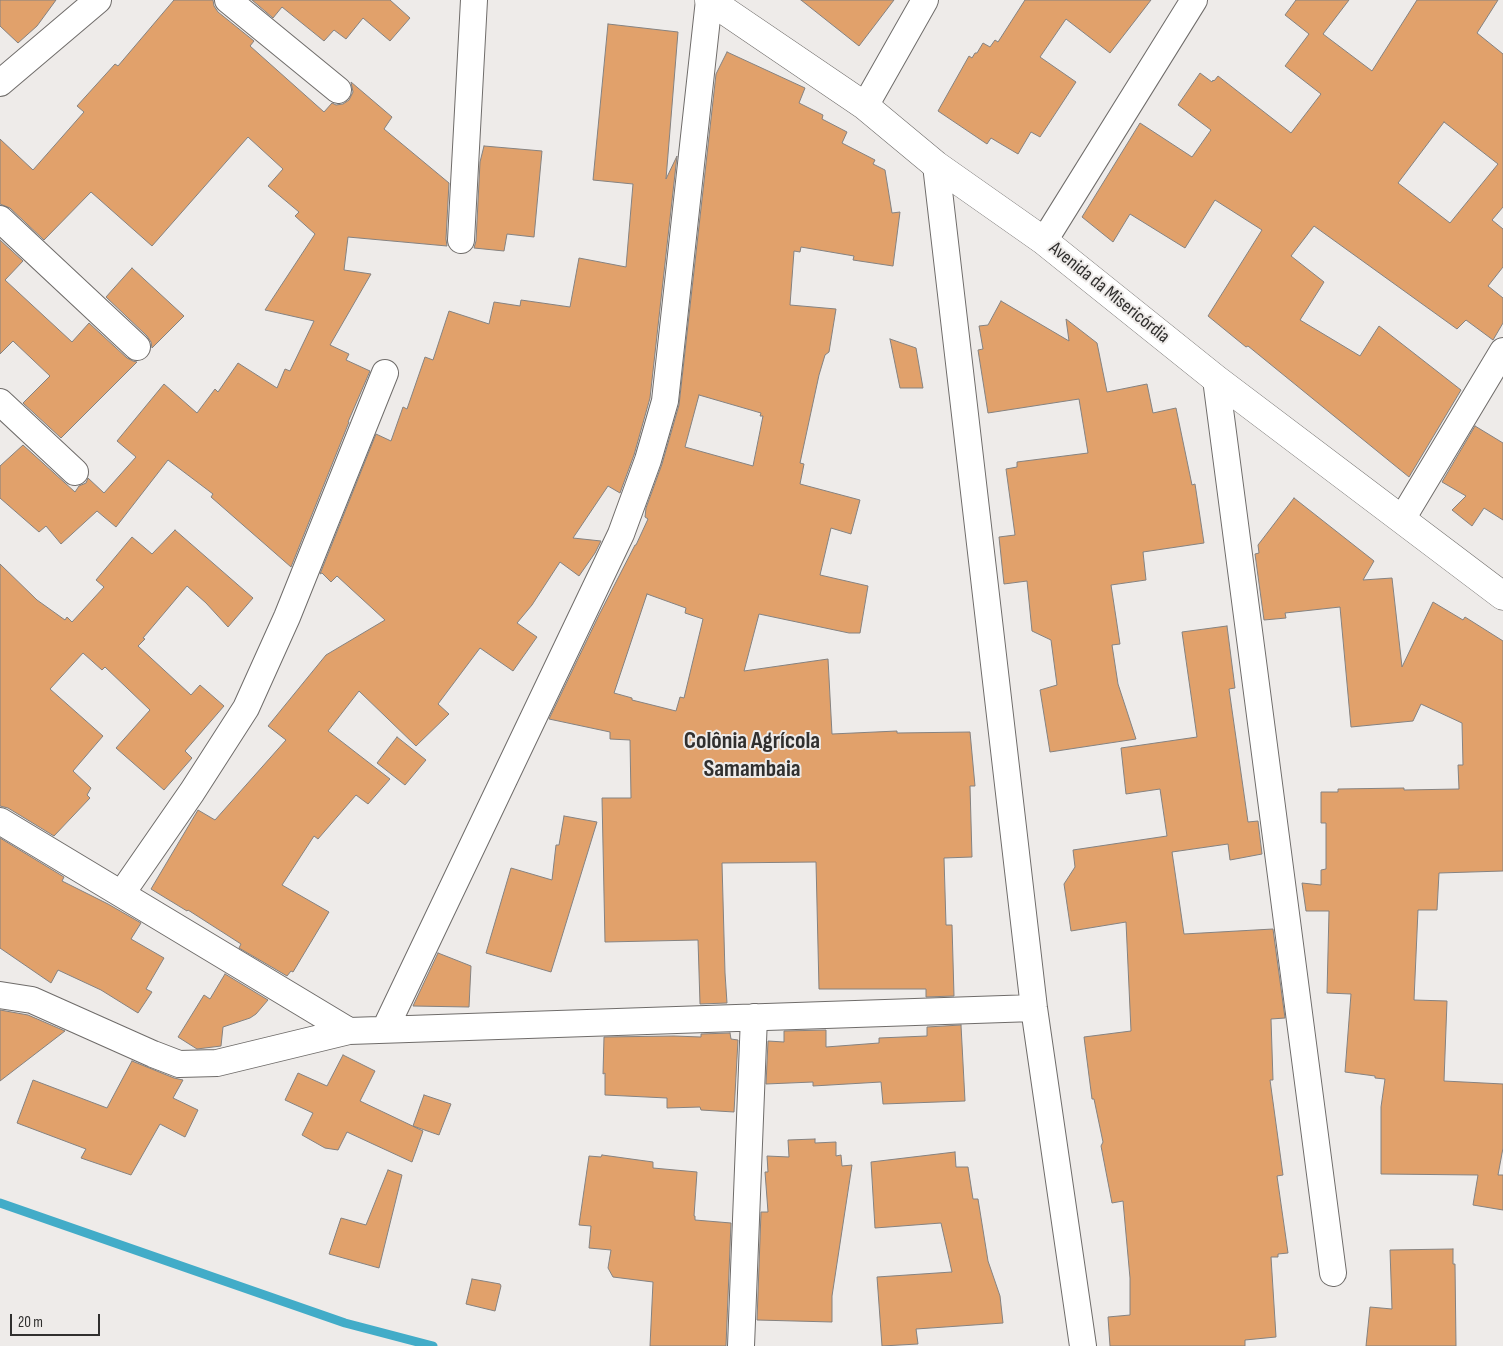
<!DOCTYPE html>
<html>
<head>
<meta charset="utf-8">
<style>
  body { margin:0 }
  #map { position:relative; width:1503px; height:1346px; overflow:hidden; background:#eeebe9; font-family:"Sofia Sans Condensed",sans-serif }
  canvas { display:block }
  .scale { position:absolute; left:10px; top:1314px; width:90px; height:22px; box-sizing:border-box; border:2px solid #302f2e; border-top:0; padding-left:6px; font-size:15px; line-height:18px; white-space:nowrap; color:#302f2e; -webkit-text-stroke:4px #eeebe9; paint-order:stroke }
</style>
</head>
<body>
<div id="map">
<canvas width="1503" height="1346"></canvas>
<div class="scale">20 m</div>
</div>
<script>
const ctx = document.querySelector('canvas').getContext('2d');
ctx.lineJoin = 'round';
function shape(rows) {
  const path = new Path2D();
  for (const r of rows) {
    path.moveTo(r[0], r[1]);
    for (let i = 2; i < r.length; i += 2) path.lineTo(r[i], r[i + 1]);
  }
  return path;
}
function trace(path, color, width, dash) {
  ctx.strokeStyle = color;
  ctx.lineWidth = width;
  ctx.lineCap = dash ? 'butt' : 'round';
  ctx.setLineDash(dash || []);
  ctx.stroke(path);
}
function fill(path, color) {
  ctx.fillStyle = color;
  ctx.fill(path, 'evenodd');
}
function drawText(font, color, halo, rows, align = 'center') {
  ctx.font = font + ' "Sofia Sans Condensed",sans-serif';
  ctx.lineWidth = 4;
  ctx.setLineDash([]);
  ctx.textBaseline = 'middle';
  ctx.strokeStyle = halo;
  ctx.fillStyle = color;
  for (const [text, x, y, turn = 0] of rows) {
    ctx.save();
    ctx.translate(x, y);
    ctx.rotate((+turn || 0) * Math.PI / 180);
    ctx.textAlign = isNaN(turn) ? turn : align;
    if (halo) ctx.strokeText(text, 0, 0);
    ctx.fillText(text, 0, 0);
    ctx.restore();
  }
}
const stream = shape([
  [0,1203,345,1323,433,1346]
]);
const building = shape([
  [0,0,56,0,37,26,18,43,0,26,0,0],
  [174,0,213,0,214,6,218,12,254,41,250,46,324,112,332,103,336,105,343,104,349,100,353,92,351,82,392,117,384,129,449,183,446,239,447,246,348,237,344,270,371,274,330,345,349,354,346,360,370,371,348,422,349,422,291,567,211,497,213,494,168,460,116,527,97,511,61,544,46,526,39,532,0,498,0,466,23,445,75,492,79,486,86,483,88,478,104,493,136,457,117,441,164,384,197,413,215,389,218,392,238,363,277,388,285,369,290,371,314,321,265,310,315,234,295,216,299,212,268,186,283,169,248,137,152,246,91,192,44,240,10,208,0,204,0,139,33,170,84,112,77,106,115,64,118,66,174,0],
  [252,0,390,0,410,18,390,41,363,18,346,39,334,30,324,41,282,7,273,18,252,0],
  [801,0,894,0,859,46,801,0],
  [1025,0,1151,0,1110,53,1066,19,1040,57,1076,82,1040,137,1031,132,1018,154,991,138,987,144,938,111,969,56,972,58,975,53,977,53,983,43,990,47,995,40,998,42,1025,0],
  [1296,0,1349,0,1323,34,1372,71,1417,0,1498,0,1477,33,1503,54,1503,207,1492,220,1503,229,1503,267,1488,286,1503,298,1503,323,1493,340,1466,320,1457,329,1314,226,1291,256,1324,282,1300,320,1360,356,1379,326,1461,390,1409,477,1248,346,1246,347,1208,316,1262,230,1215,200,1185,248,1130,214,1113,242,1082,217,1140,123,1192,157,1211,130,1178,105,1200,73,1212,82,1213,80,1214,81,1218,76,1291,133,1321,94,1285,66,1309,34,1285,15,1296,0],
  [1444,122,1498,164,1450,223,1398,183,1444,122],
  [608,24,678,32,666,179,677,156,650,398,634,455,620,493,608,486,573,538,601,541,595,553,579,576,560,562,532,605,517,623,537,637,513,671,480,648,438,704,449,714,416,746,359,691,328,731,390,779,368,804,356,795,318,839,314,836,282,885,329,912,293,972,291,971,287,976,239,948,241,944,188,910,187,911,151,889,198,810,215,820,286,740,268,726,326,655,385,620,337,576,331,582,322,573,320,574,376,434,391,441,403,407,407,409,425,357,433,360,449,311,489,324,494,302,520,306,521,300,570,307,579,258,626,267,633,184,593,180,608,24],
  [727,52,805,88,799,103,823,115,822,119,847,132,842,143,875,160,873,164,885,170,892,213,900,212,893,266,853,260,854,256,801,247,800,252,794,251,790,305,836,309,829,352,825,355,819,375,800,463,804,464,800,484,860,500,851,534,831,528,820,575,868,586,860,633,849,633,759,614,744,671,828,659,832,734,897,731,897,733,970,732,975,786,970,786,972,857,944,858,946,925,952,925,954,996,926,997,926,989,819,989,816,862,722,863,725,973,727,1003,700,1004,698,940,605,942,602,798,631,798,630,740,610,739,610,732,549,719,599,615,635,545,636,545,648,519,645,517,646,508,662,464,679,405,716,74,727,52],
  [699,395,761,413,760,416,763,416,753,466,685,447,699,395],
  [647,594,686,608,685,613,703,619,684,698,680,697,676,711,632,700,632,698,614,693,647,594],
  [484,146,542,151,534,237,507,234,504,251,474,248,476,241,480,162,484,146],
  [0,240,23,261,5,280,72,342,89,323,127,358,133,361,137,362,61,438,23,403,50,376,13,341,0,354,0,240],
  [132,268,184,316,152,348,151,342,147,336,106,297,132,268],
  [1001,301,1069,341,1066,319,1097,343,1107,392,1147,384,1153,413,1176,408,1192,485,1195,484,1204,543,1143,552,1146,580,1111,585,1120,644,1112,645,1118,684,1136,739,1050,752,1040,690,1057,685,1051,640,1032,631,1027,581,1004,584,999,537,1015,535,1006,469,1017,467,1017,462,1088,453,1079,399,988,413,978,350,983,349,979,326,988,325,1001,301],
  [890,339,916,348,923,388,900,388,890,339],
  [1475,426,1503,443,1503,520,1484,508,1472,526,1452,510,1466,496,1442,482,1475,426],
  [1294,498,1374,561,1363,580,1392,578,1402,667,1433,602,1463,620,1465,617,1503,641,1503,871,1439,873,1437,910,1418,910,1414,1000,1447,1001,1444,1081,1503,1084,1503,1148,1498,1175,1503,1175,1503,1210,1473,1205,1478,1175,1381,1174,1381,1107,1385,1079,1375,1078,1375,1076,1345,1072,1351,994,1327,993,1329,911,1306,911,1302,883,1321,885,1321,870,1326,869,1326,823,1321,823,1321,792,1338,792,1338,789,1404,788,1404,790,1459,789,1458,765,1463,765,1462,723,1421,704,1413,721,1351,727,1340,607,1285,613,1286,618,1264,620,1255,554,1259,553,1258,545,1294,498],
  [175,530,253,598,228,627,206,603,187,586,143,638,145,639,138,646,191,695,200,685,224,706,185,751,192,758,164,790,116,748,150,710,105,667,102,670,83,653,50,689,103,736,73,771,91,788,87,795,90,798,54,836,8,808,0,806,0,564,37,600,65,620,67,617,72,622,104,587,96,580,132,537,152,554,175,530],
  [1227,626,1235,688,1229,689,1248,822,1258,821,1262,854,1230,860,1228,844,1172,852,1184,934,1273,929,1285,1018,1271,1019,1273,1080,1270,1080,1283,1175,1277,1176,1288,1253,1278,1254,1278,1257,1271,1257,1276,1337,1245,1340,1245,1346,1110,1346,1108,1317,1130,1315,1130,1278,1123,1201,1112,1203,1101,1146,1103,1142,1094,1099,1092,1099,1084,1037,1131,1031,1126,922,1071,931,1064,884,1075,867,1073,850,1167,836,1160,789,1126,794,1121,748,1197,737,1182,632,1227,626],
  [397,737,426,760,405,785,377,763,397,737],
  [564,816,597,822,551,972,486,953,511,868,552,880,556,845,559,845,564,816],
  [0,838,64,877,62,881,108,904,141,923,131,939,164,958,146,989,152,992,138,1013,101,990,58,970,51,983,0,948,0,838],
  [438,953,471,966,469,1007,413,1006,438,953],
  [225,974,268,1000,256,1014,250,1018,223,1027,221,1046,197,1049,178,1037,204,995,210,999,225,974],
  [0,1010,28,1015,65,1031,0,1081,0,1010],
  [961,1025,965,1101,883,1104,881,1082,813,1086,813,1082,766,1084,768,1041,784,1042,784,1031,826,1030,826,1047,879,1043,879,1038,927,1036,927,1027,961,1025],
  [730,1033,731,1039,738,1040,734,1112,701,1110,700,1107,667,1108,667,1098,605,1095,605,1073,603,1074,604,1037,674,1036,701,1037,701,1034,730,1033],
  [343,1055,375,1071,360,1101,423,1131,412,1162,347,1132,338,1150,325,1148,302,1135,313,1113,285,1100,298,1073,327,1086,343,1055],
  [132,1061,174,1078,183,1080,173,1098,198,1110,185,1137,160,1124,131,1175,81,1158,86,1149,17,1123,33,1080,107,1108,132,1061],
  [424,1095,451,1104,439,1135,413,1126,424,1095],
  [815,1139,815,1143,836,1142,836,1156,841,1155,842,1166,852,1165,832,1296,832,1322,757,1320,761,1212,768,1212,765,1172,768,1172,767,1156,789,1157,788,1140,815,1139],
  [955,1152,956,1167,968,1167,973,1199,978,1199,988,1261,1000,1296,1003,1323,916,1329,918,1344,882,1346,877,1277,952,1272,941,1223,875,1228,871,1162,955,1152],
  [602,1155,653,1162,653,1168,697,1172,694,1216,695,1216,695,1220,731,1223,726,1346,650,1346,653,1282,613,1277,608,1268,611,1250,589,1248,591,1226,579,1225,589,1156,601,1157,602,1155],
  [388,1170,402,1175,379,1268,329,1254,341,1218,366,1225,388,1170],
  [1453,1249,1453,1264,1455,1264,1456,1346,1366,1346,1370,1307,1392,1309,1390,1250,1453,1249],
  [472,1279,500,1284,501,1286,495,1311,466,1304,472,1279]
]);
const street = shape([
  [228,0,338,90],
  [0,83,98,0],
  [865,106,925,0],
  [936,165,1034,1008,1083,1346],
  [0,219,137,347],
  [461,240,474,0],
  [1044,241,1194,0],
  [1216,379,1333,1273],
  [0,402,75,472],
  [1402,519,1503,351],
  [0,821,349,1031],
  [122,893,192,792,246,708,287,617,385,373],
  [0,995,32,1000,153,1054,179,1064,217,1063,349,1031,1034,1008],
  [385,1029,621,534,648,460,665,401,709,0],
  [741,1346,754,1017]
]);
const secondary = shape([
  [709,0,865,106,936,165,1044,241,1216,379,1503,596]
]);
const streetNames = [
  ["Avenida da Misericórdia",1109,293,39]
];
const districtNames = [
  ["Colônia Agrícola",752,742],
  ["Samambaia",752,770]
];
trace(stream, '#42acc8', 9);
fill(building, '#e1a16b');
trace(building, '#858280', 1);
trace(street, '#6f6c6a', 28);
trace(secondary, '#6f6c6a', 29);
trace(street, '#fff', 26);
trace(secondary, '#fff', 28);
drawText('19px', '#302f2e', '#eeebe9', streetNames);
drawText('bold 24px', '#302f2e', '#eeebe9', districtNames);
</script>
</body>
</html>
